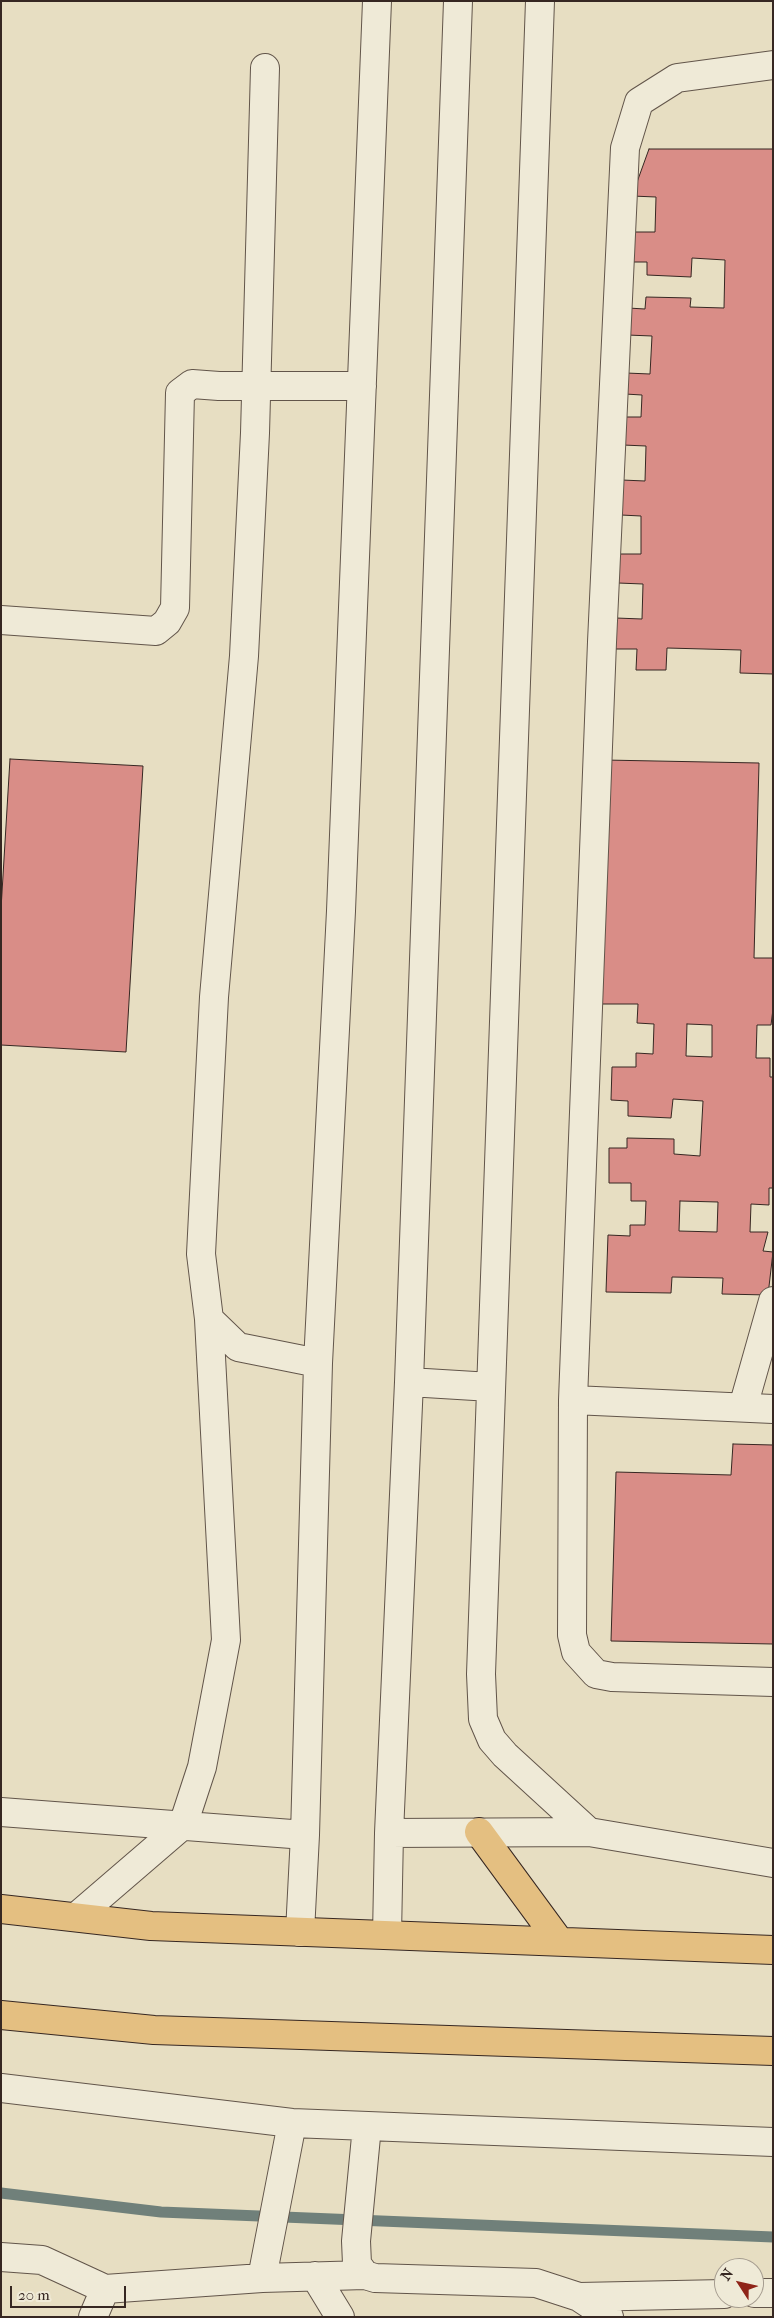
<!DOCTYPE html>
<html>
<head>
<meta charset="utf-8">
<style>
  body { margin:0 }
  #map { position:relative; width:774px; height:2318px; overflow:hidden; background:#e7dec2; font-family:"IM FELL French Canon",serif }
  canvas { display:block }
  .frame { position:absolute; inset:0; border:2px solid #362722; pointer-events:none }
  .north { position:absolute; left:714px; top:2258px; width:50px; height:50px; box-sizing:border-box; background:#efead7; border:1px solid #a59c8f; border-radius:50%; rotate:305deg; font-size:14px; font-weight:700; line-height:20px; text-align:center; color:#362722 }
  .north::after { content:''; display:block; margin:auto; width:18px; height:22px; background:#8f2418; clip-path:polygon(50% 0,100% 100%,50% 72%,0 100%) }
  .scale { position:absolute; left:10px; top:2286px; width:116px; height:22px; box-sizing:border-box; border:2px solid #362722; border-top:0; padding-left:6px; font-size:15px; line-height:18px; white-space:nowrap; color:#362722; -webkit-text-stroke:4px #efead7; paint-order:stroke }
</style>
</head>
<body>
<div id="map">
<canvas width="774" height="2318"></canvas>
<div class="frame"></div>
<div class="north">N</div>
<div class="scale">20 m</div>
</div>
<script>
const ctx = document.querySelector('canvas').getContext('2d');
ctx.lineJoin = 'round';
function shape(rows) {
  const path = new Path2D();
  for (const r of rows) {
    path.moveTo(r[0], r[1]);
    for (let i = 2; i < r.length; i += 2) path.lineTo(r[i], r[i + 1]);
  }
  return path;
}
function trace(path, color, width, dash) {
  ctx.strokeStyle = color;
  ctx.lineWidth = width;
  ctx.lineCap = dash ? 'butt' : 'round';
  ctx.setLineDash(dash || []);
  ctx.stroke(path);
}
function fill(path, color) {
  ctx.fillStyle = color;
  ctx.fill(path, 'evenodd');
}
const stream = shape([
  [1,2193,161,2212,773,2237]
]);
const building = shape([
  [649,149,773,149,773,674,740,673,741,650,667,648,666,670,636,670,637,649,615,649,616,618,642,619,643,584,618,583,619,554,641,554,641,516,621,515,622,480,645,481,646,446,623,445,624,417,641,417,642,395,625,394,626,373,650,374,652,336,627,335,628,308,645,309,646,297,691,298,690,307,724,308,725,260,692,258,691,277,647,275,647,262,629,262,631,232,655,232,656,197,632,196,649,149],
  [10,759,143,766,126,1052,1,1045,1,909,10,759],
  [604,760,759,763,754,958,773,958,773,1009,771,1025,757,1025,756,1058,770,1058,770,1077,773,1077,773,1188,769,1188,769,1205,751,1204,750,1232,768,1232,763,1251,773,1252,768,1295,722,1294,723,1278,672,1277,671,1293,606,1292,608,1235,630,1236,630,1225,645,1225,646,1201,631,1201,631,1183,609,1183,609,1148,627,1148,627,1138,674,1139,674,1154,700,1156,703,1101,673,1099,671,1118,628,1116,628,1101,611,1100,612,1067,636,1067,636,1053,653,1054,654,1024,637,1023,638,1004,599,1004,604,760],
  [687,1024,712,1025,712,1057,686,1056,687,1024],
  [680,1201,718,1202,717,1232,679,1231,680,1201],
  [733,1444,773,1445,773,1644,611,1641,616,1472,731,1475,733,1444]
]);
const minor = shape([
  [540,1,481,1674,483,1719,492,1740,505,1755,589,1832],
  [773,65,677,78,639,102,625,148,602,642,573,1400,572,1635,576,1652,596,1674,612,1677,773,1682],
  [265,68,255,433,244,656,214,997,201,1254,209,1319,238,1347,318,1363],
  [1,620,156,631,167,622,175,608,180,393,192,384,219,386,362,386],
  [409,1382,491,1387],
  [573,1400,773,1409],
  [743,1407,773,1301],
  [1,1812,305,1835],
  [389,1833,589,1832,773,1863],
  [76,1917,183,1825,202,1767,226,1640,209,1319],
  [300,1932,305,1835,318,1363,341,911,377,1],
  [387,1935,389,1833,409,1382,458,1],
  [1,2088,292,2123,773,2142],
  [367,2126,356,2241,357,2264,365,2275,375,2278,536,2283,579,2297,609,2317],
  [1,2257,42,2260,105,2289,262,2278,365,2275],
  [315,2276,340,2317],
  [262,2278,292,2123],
  [754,2293,773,2293],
  [579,2297,724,2294],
  [93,2317,105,2289]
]);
const major = shape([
  [479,1832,559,1941],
  [1,1909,151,1926,773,1950],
  [1,2015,154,2030,773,2051]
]);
trace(stream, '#70807a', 11);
fill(building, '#d98d87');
trace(building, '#362722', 1);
trace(minor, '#62554a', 30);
trace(major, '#362722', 30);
trace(minor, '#efead7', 28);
trace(major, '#e4bf81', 28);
</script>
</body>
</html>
